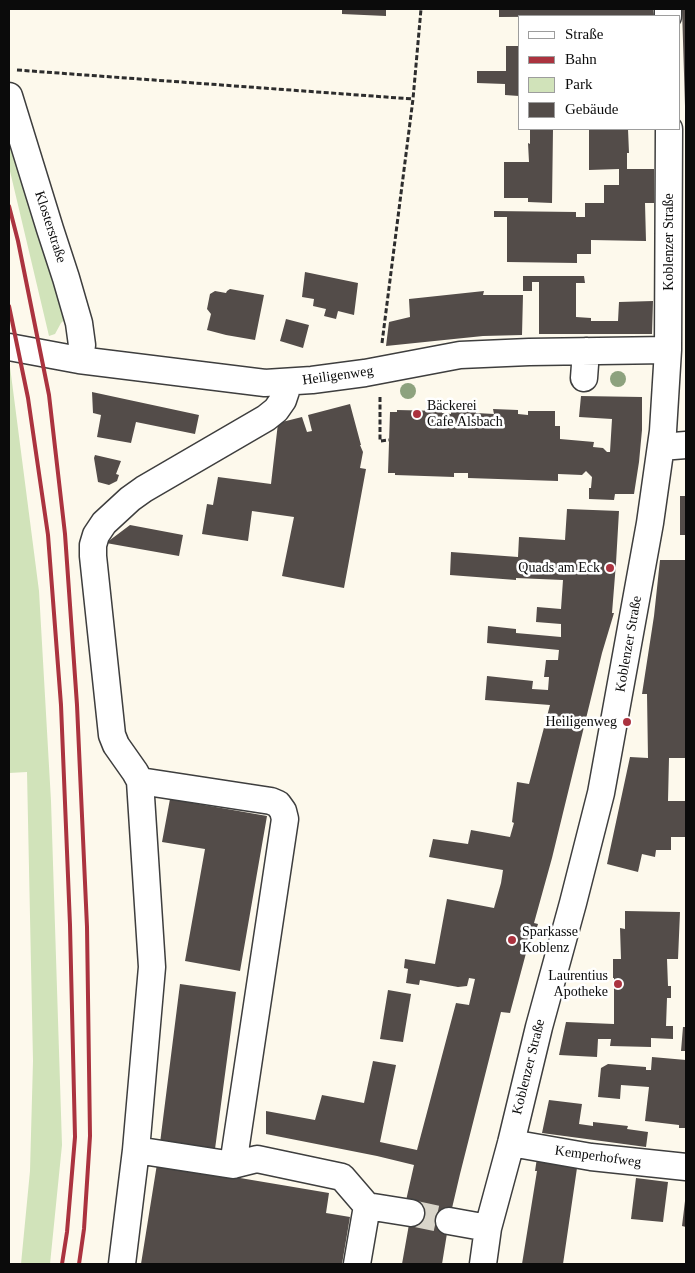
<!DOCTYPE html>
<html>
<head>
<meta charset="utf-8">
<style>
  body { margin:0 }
  #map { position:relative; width:695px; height:1273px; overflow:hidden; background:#fdf9ec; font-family:Georgia,serif }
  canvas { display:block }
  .frame { position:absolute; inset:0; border:10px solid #0b0b0b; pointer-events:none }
  .legend { position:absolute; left:518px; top:15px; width:162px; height:115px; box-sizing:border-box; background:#fff; border:1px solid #9d9d9d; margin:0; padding:6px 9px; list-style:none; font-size:15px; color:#0b0b0b }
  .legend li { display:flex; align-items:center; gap:10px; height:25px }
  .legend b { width:25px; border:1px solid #9d9d9d }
</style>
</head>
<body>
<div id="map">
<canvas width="695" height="1273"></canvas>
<div class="frame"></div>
<ul class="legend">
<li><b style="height:6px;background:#fff"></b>Straße</li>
<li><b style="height:6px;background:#ab333f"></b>Bahn</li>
<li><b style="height:14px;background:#d1e3ba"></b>Park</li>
<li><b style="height:14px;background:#534c49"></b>Gebäude</li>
</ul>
</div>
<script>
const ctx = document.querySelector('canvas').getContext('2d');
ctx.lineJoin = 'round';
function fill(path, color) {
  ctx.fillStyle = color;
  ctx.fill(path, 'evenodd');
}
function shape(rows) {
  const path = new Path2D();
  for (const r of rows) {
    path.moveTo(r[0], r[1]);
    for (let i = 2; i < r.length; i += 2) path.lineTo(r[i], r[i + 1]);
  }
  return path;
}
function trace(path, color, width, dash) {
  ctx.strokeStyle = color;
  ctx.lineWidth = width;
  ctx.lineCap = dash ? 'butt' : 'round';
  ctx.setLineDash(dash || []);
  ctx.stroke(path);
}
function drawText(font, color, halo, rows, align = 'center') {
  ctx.font = font + ' Georgia,serif';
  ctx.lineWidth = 5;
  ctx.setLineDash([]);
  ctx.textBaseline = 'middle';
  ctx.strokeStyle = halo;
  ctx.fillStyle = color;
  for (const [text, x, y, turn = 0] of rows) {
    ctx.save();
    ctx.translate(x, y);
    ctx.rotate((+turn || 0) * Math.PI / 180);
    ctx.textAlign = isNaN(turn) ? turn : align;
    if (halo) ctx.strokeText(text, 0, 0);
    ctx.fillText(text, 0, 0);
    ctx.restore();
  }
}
const green = shape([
  [9,120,70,314,61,323,55,334,49,336,9,167],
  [9,359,39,591,51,801,62,1145,50,1264,21,1264,30,1171,33,1061,27,772,9,773]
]);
const building = shape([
  [342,9,386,9,386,16,342,14],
  [499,9,653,9,654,16,499,17],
  [682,9,686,9,686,106,685,106],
  [506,46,519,46,519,96,505,95,505,84,477,83,477,71,506,71],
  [530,129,553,129,552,203,528,202,528,198,504,198,504,162,529,162,528,143,530,144],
  [589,129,628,129,629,153,627,153,627,169,654,169,654,203,645,203,646,241,591,240,591,254,577,254,577,263,507,262,507,217,494,217,494,211,576,212,576,217,585,217,585,203,604,203,604,185,619,185,619,169,589,170],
  [305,272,358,283,354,315,338,311,336,319,324,316,326,309,313,306,314,299,302,297],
  [523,276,584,276,585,283,576,283,576,317,591,318,591,321,618,321,619,302,653,301,652,334,539,334,539,282,532,282,532,291,523,291],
  [230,289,264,295,255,340,226,335,207,330,211,314,207,309,210,294,215,291,226,293,227,291],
  [484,291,483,295,523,295,522,335,483,336,386,346,389,322,410,317,409,299],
  [286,319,309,325,303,348,280,341],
  [92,392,199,415,195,434,136,422,131,443,97,437,101,415,93,413],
  [581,396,642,397,642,430,639,462,634,494,615,494,614,500,589,499,589,488,591,488,592,477,586,471,582,475,558,474,558,481,468,478,468,473,454,473,454,477,395,475,395,473,388,473,390,412,397,412,397,410,442,411,442,413,451,414,451,408,476,409,476,413,494,414,493,409,518,410,518,414,528,415,528,411,555,411,555,426,560,426,560,439,594,442,593,447,603,448,607,452,610,452,612,419,579,417],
  [350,404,361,445,360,445,363,452,360,468,366,469,344,588,282,576,294,517,252,511,248,541,202,534,207,504,213,505,218,477,271,484,278,423,302,417,307,432,312,431,308,415],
  [95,455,121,461,116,474,119,475,117,481,109,485,98,482,94,458],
  [680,496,686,496,686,535,680,535],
  [567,509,619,511,616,563,612,613,614,613,602,653,552,858,534,923,538,924,532,944,529,942,510,1013,501,1012,460,1174,449,1221,442,1264,402,1264,411,1213,405,1205,414,1165,377,1156,266,1134,266,1111,315,1120,322,1095,364,1103,373,1061,396,1065,380,1142,417,1150,456,1003,469,1005,475,979,469,978,467,986,458,987,420,980,419,985,406,983,408,969,404,968,405,959,435,964,447,899,494,908,501,883,503,870,429,857,433,839,468,844,471,830,510,837,514,823,512,822,517,782,529,784,550,705,485,700,487,676,533,681,532,689,548,690,549,677,544,677,546,660,558,660,559,650,487,643,488,626,516,629,516,633,561,637,561,624,536,622,537,607,561,609,563,580,516,578,516,580,450,575,451,552,518,557,519,537,565,540],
  [130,525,183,535,179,556,106,543],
  [660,560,686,560,686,665,685,665,686,676,686,758,669,758,668,801,686,801,686,837,671,837,671,850,656,850,655,857,642,854,638,872,607,864,630,757,648,758,647,694,642,694,654,616],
  [170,799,267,816,240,971,185,961,205,849,162,842],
  [625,911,680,912,678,959,667,959,668,986,671,986,671,998,667,998,666,1026,673,1026,673,1039,651,1038,651,1047,610,1046,611,1039,598,1039,597,1057,559,1055,566,1022,614,1024,614,978,613,978,613,959,621,959,620,928,625,929],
  [180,984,236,992,215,1149,160,1143],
  [388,990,411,994,403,1042,380,1039],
  [683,1027,686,1027,686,1051,681,1051],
  [652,1057,686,1060,685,1082,686,1082,686,1128,679,1128,679,1125,645,1121,649,1087,621,1085,620,1099,598,1097,601,1068,608,1064,646,1067,646,1070,651,1070],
  [549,1100,582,1104,579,1124,593,1126,593,1122,628,1126,627,1129,648,1132,646,1147,542,1133],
  [537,1158,577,1168,563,1264,522,1264,537,1171,535,1171],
  [157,1164,329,1193,326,1213,350,1217,342,1264,141,1264],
  [636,1178,668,1182,663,1222,631,1219],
  [685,1201,686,1201,686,1227,682,1226]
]);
const minorTunnel = shape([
  [411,1213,449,1221]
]);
const path = shape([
  [17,70,413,99],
  [382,343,413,99,421,9],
  [380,397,380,441,389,440]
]);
const minor = shape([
  [668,9,668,16],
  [9,96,50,229,66,278,79,323,82,345,79,360],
  [9,347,79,360,265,383,312,380,365,373,460,355,529,352,668,350],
  [584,378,586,351],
  [661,447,686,445],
  [140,781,271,801,278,804,283,811,285,819,233,1165],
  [511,1143,591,1157,686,1167],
  [136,1150,233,1165,257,1159,342,1177,367,1206,411,1213],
  [449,1221,488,1228],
  [122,1264,136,1150,152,967,140,781,135,772,116,745,112,735,93,556,93,545,96,535,104,523,130,499,144,489,266,418,276,410,283,400,286,391,287,382],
  [357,1264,367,1206],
  [483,1264,488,1228,511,1143,539,1027,573,903,601,793,650,523,663,431,668,350,669,129]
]);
const rail = shape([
  [9,206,18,241,49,395,65,534,77,705,87,927,90,1136,84,1229,79,1264],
  [9,306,28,398,48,535,61,705,70,925,75,1137,67,1232,62,1264]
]);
const trees = [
  [618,379],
  [408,391]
];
const markers = [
  [417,414,5,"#ab333f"],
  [610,568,5,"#ab333f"],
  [627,722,5,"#ab333f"],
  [512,940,5,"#ab333f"],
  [618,984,5,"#ab333f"]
];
const streetNames = [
  ["Klosterstraße",50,227,72],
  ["Koblenzer Straße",669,242,-90],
  ["Heiligenweg",338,376,-8],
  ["Koblenzer Straße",629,644,-80],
  ["Koblenzer Straße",529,1067,-76],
  ["Kemperhofweg",598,1157,8]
];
const poiNames = [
  ["Bäckerei",427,406,"left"],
  ["Cafe Alsbach",427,422,"left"],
  ["Quads am Eck",600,568],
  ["Heiligenweg",617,722],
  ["Sparkasse",522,932,"left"],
  ["Koblenz",522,948,"left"],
  ["Laurentius",608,976],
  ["Apotheke",608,992]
];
fill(green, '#d1e3ba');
fill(building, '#534c49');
trace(minorTunnel, '#d9d5ca', 26, [26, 13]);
trace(minor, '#3e3e3e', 29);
trace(path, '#2d2d2d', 3, [5, 2.5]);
trace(minor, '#fff', 26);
trace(rail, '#ab333f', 4);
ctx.fillStyle = '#8da27e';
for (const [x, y] of trees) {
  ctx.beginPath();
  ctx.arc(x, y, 8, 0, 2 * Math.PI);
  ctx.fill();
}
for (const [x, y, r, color] of markers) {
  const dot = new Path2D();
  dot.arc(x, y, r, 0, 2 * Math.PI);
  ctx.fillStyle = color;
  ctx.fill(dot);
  trace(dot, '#fff', 2);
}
drawText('14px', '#0b0b0b', '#fff', streetNames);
drawText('14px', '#0b0b0b', '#fff', poiNames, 'right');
</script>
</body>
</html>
